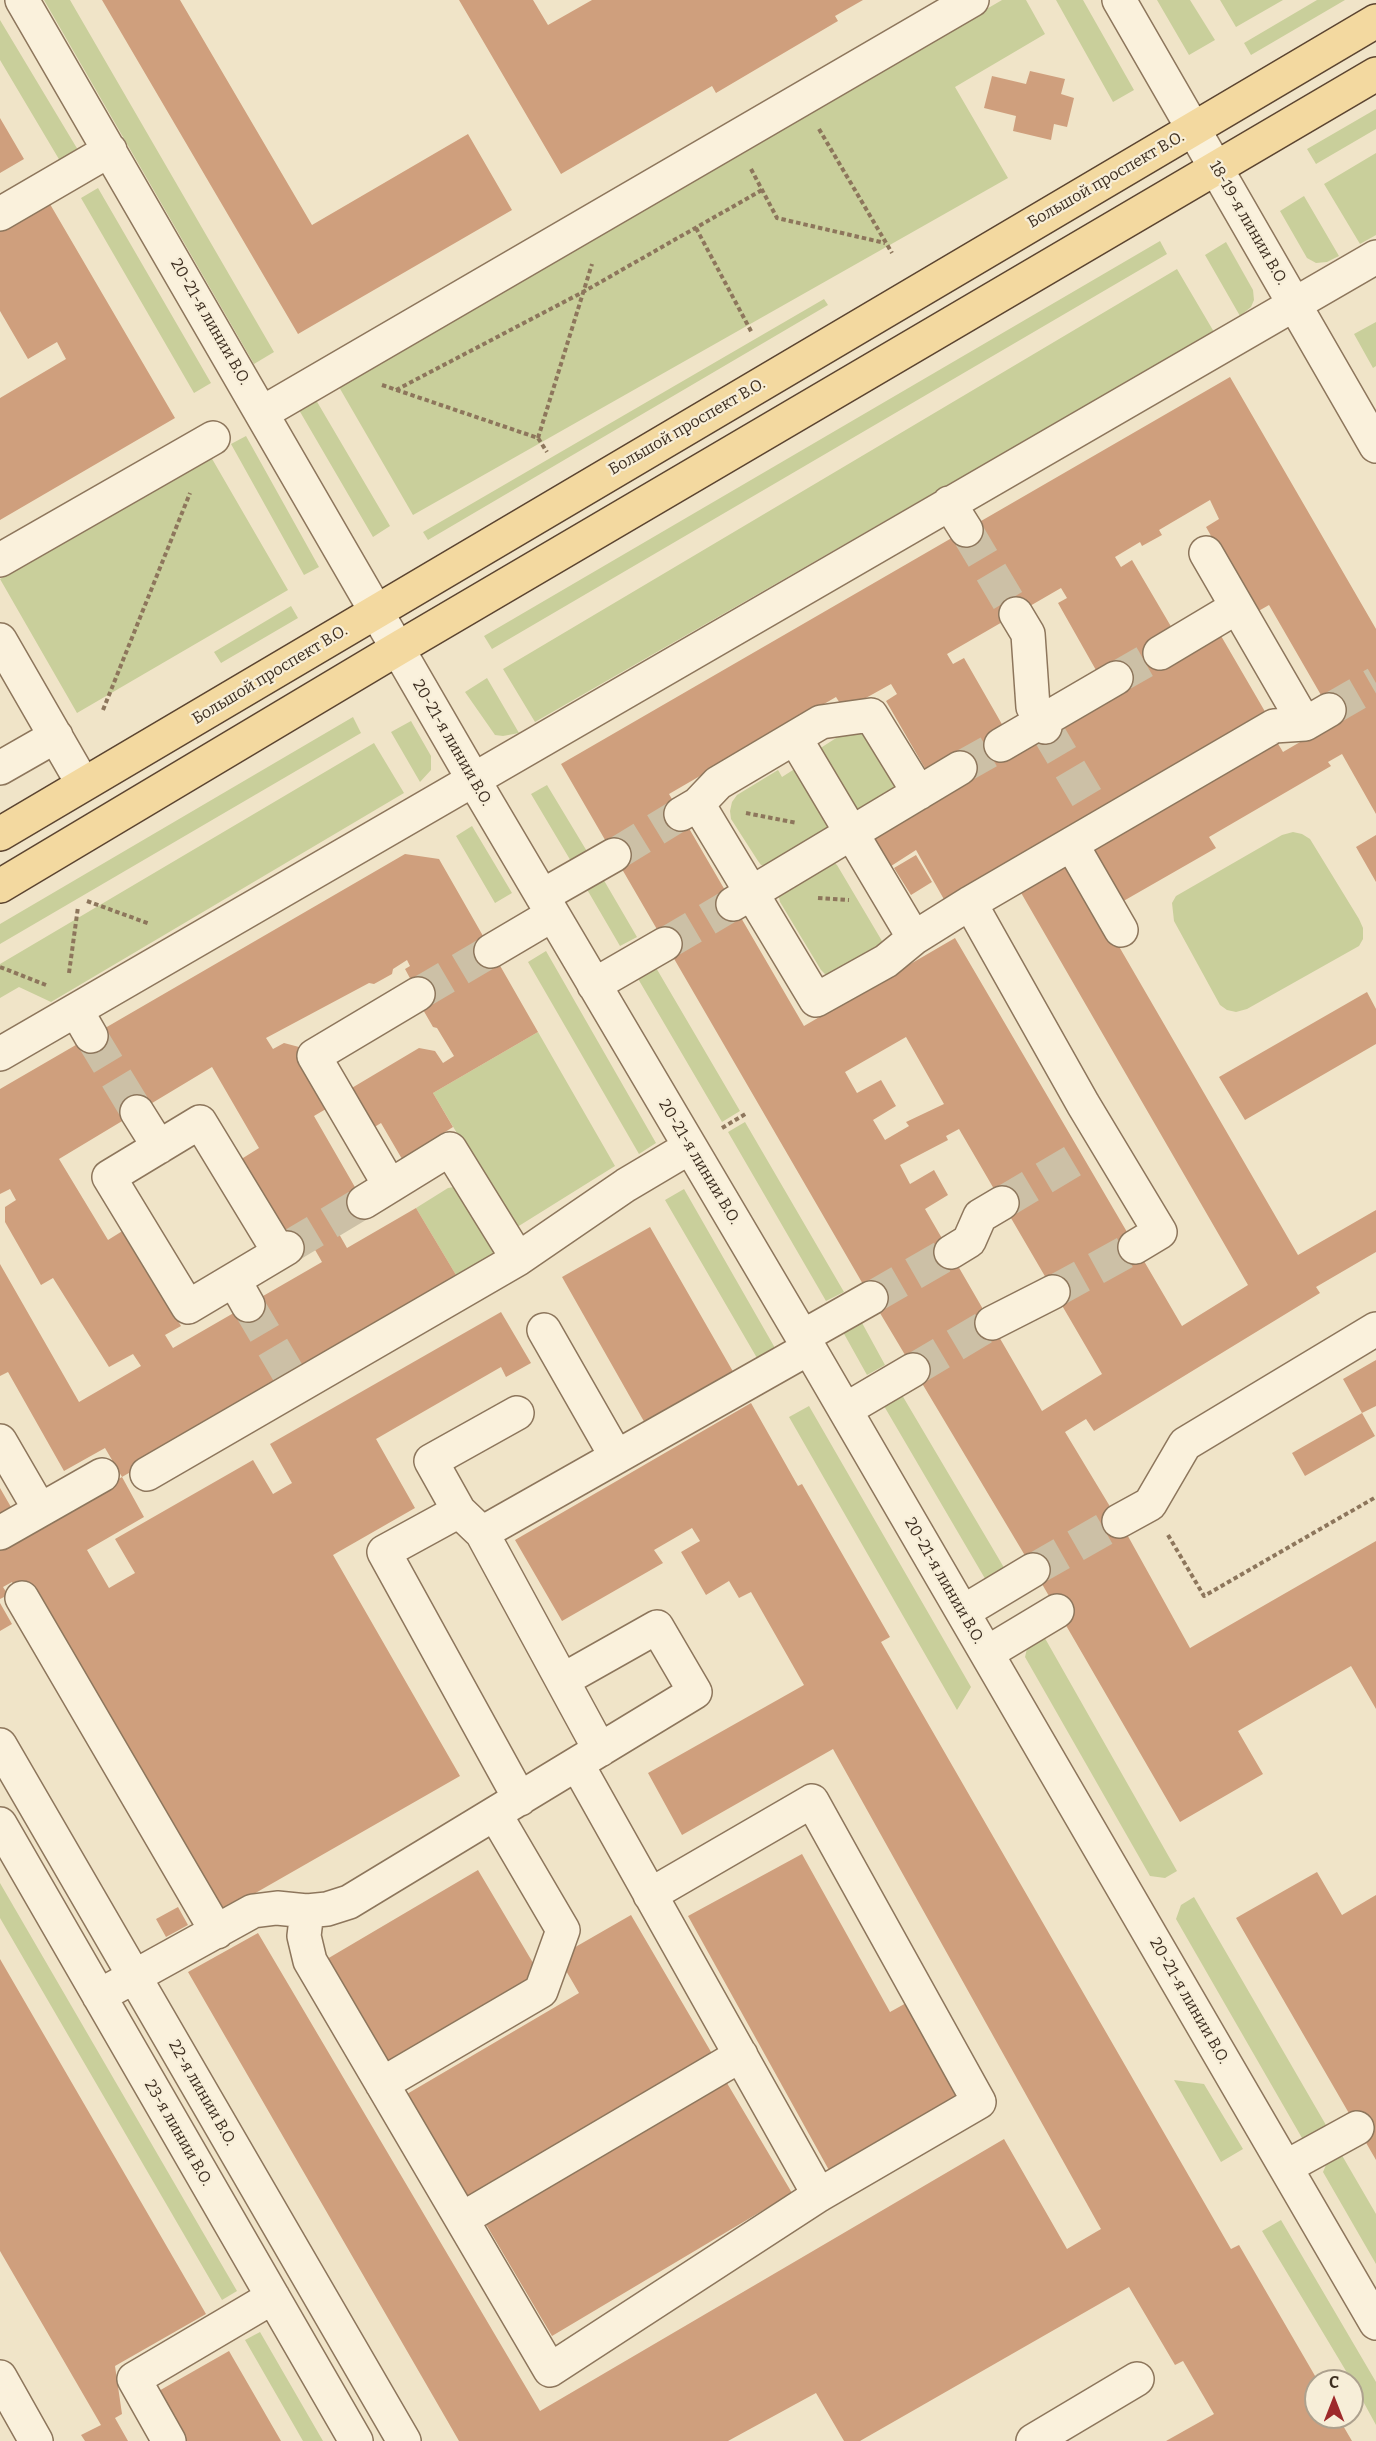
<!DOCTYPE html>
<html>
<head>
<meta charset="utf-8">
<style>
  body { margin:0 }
  #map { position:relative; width:1376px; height:2441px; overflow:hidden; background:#f0e4c8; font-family:Bitter,serif }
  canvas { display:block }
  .north { position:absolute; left:1304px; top:2369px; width:60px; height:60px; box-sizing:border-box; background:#f7eed8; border:2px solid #ada18e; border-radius:50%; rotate:0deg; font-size:16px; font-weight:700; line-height:24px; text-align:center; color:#3d2e20 }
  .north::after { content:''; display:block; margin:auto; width:21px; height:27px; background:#9e2a2b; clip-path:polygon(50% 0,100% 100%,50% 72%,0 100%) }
</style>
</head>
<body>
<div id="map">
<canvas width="1376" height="2441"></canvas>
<div class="north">С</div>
</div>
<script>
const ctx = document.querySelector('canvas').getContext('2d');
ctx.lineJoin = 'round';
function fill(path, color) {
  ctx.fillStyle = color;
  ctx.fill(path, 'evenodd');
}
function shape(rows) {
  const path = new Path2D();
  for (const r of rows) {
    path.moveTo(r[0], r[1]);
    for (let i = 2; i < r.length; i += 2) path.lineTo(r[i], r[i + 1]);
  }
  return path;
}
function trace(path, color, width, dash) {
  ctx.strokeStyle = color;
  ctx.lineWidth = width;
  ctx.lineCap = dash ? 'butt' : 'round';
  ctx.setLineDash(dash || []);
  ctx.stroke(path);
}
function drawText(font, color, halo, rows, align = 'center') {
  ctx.font = font + ' Bitter,serif';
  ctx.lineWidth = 4.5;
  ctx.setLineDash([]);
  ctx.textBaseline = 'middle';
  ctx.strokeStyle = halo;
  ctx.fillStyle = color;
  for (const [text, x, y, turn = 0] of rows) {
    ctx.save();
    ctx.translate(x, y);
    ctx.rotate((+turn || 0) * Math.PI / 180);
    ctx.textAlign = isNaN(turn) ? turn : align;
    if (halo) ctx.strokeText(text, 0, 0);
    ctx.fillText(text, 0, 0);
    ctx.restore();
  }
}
const green = shape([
  [44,0,70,0,274,352,254,364],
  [1002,0,1026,0,1045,34,955,87,1008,178,413,515,339,387],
  [1056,0,1083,0,1134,90,1113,102],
  [1157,0,1190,0,1215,40,1189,55],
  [1220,0,1283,0,1236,27],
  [1317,0,1345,0,1251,55,1244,43],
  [0,20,81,155,63,166,0,60],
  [1376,109,1376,129,1316,164,1307,149],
  [1376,153,1376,235,1360,244,1324,184],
  [98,188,211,383,194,393,81,198],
  [1304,196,1339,256,1327,262,1316,263,1307,258,1280,211],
  [1160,241,1167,254,492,649,484,636],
  [1226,242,1253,290,1254,300,1251,307,1240,316,1205,255],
  [1177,269,1214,332,535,722,503,669],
  [824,299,828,305,428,540,423,532],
  [1376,322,1376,366,1373,368,1354,334],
  [316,400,390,526,373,537,299,410],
  [246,436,319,567,304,575,231,444],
  [211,457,288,590,77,713,0,579],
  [291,606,298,618,221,663,214,652],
  [487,678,519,733,503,736,495,735,465,692],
  [353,717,361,733,0,944,0,924],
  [411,721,431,756,431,770,420,782,391,732],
  [858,724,900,794,860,816,819,749],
  [374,743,404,793,51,1002,19,987,0,998,0,964],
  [778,770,782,777,793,770,799,771,830,820,829,831,768,866,761,865,758,861,731,819,730,811,732,802,737,795],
  [547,785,591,858,575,868,531,794],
  [472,826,512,893,495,903,456,836],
  [1293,832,1302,834,1310,839,1359,919,1363,928,1363,939,1359,946,1247,1009,1236,1012,1227,1010,1220,1005,1174,921,1172,903,1176,896,1282,835],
  [832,861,837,865,882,941,880,948,833,976,826,975,821,970,780,902,778,894],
  [602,877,637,937,620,946,585,886],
  [546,951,656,1143,639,1154,528,962],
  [655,966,740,1111,722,1122,637,977],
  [538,1032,615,1166,514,1229,433,1093],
  [745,1122,844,1292,826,1301,728,1132],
  [454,1187,460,1188,496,1254,459,1280,416,1208,448,1188],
  [684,1189,775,1348,757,1358,665,1200],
  [861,1321,885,1365,867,1375,843,1332],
  [902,1395,1006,1571,987,1582,884,1406],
  [809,1406,971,1687,957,1710,789,1417],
  [1042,1633,1177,1871,1165,1878,1150,1876,1025,1657,1029,1640],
  [0,1883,237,2291,222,2300,0,1918],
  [1194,1897,1330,2132,1318,2139,1302,2138,1176,1919,1181,1905],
  [1174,2080,1204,2084,1243,2149,1221,2162],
  [1340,2152,1376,2214,1376,2264,1323,2172,1329,2158],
  [1281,2220,1376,2382,1376,2425,1352,2381,1262,2231],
  [260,2332,323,2441,303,2441,245,2340]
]);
const building = shape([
  [102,0,180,0,312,225,468,134,512,210,298,334],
  [459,0,533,0,548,25,592,0,863,0,835,16,838,21,716,93,712,86,561,174],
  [1030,71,1065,79,1061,94,1074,98,1067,127,1054,124,1051,140,1013,131,1016,116,984,108,992,76,1026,84],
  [0,118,24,159,0,173],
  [47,199,175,418,0,520,0,398,66,359,57,342,28,359,0,311,0,227],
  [1230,377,1376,629,1376,814,1342,754,1328,762,1331,766,1209,837,1216,848,1120,903,1089,850,1277,742,1283,752,1336,721,1269,605,1255,613,1206,527,1219,519,1210,500,1159,530,1162,535,1142,546,1140,542,1115,557,1121,567,1132,560,1176,635,1217,629,1267,715,946,903,916,850,888,868,867,834,930,777,886,701,897,694,891,684,864,699,865,702,846,713,836,697,669,794,804,1026,955,938,1182,1326,1248,1285,1020,891,1070,862,1298,1255,1376,1210,1376,1252,1316,1287,1320,1293,1094,1431,1086,1419,1065,1432,1129,1538,1190,1648,1376,1541,1376,1709,1351,1666,1238,1731,1263,1774,1180,1822,1042,1584,871,1298,561,764],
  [1061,588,1067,598,1058,603,1101,679,1007,733,964,658,953,664,947,654],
  [906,1037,944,1104,906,1122,909,1126,885,1140,873,1120,896,1106,881,1080,857,1093,845,1072],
  [959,1129,1102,1374,1042,1411,925,1209,948,1195,934,1170,910,1184,900,1165,948,1140,946,1136],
  [1376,835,1376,882,1356,847],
  [405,854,439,859,538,1032,433,1093,453,1127,402,1159,381,1123,368,1131,345,1092,419,1048,435,1051,443,1063,454,1056,437,1028,433,1027,422,1008,424,1004,405,969,410,966,407,960,393,969,392,974,374,984,369,983,266,1038,273,1049,284,1043,299,1047,331,1106,314,1116,371,1215,339,1234,347,1248,416,1208,459,1280,122,1477,144,1517,87,1550,109,1588,135,1573,115,1539,253,1460,273,1494,292,1483,270,1444,501,1312,531,1363,506,1377,501,1367,376,1439,415,1508,333,1555,460,1776,217,1915,12,1582,3,1587,8,1595,0,1599,0,1547,122,1477,105,1448,64,1471,8,1372,0,1376,0,1264,79,1402,141,1366,133,1354,109,1367,53,1278,41,1285,5,1222,5,1207,16,1200,10,1189,0,1194,0,1089],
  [212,1067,259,1148,235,1163,294,1261,314,1248,322,1262,173,1348,165,1335,181,1326,124,1230,108,1240,59,1159],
  [916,855,932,882,911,895,894,868],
  [1367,992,1376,1009,1376,1044,1245,1120,1219,1077],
  [650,1227,735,1375,646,1425,562,1277],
  [1376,1360,1376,1406,1362,1413,1343,1379],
  [751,1403,798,1486,802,1484,890,1637,881,1642,1231,2249,1239,2245,1318,2381,1316,2417,1338,2417,1352,2441,1166,2441,1214,2414,1183,2361,1175,2365,1129,2287,860,2441,844,2441,816,2393,728,2441,459,2441,188,1972,258,1933,540,2411,1004,2139,1067,2249,1101,2229,833,1749,682,1835,648,1773,804,1685,751,1592,739,1598,729,1581,706,1595,681,1552,700,1541,692,1528,654,1550,663,1563,562,1621,515,1540],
  [1362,1413,1375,1436,1305,1476,1292,1453],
  [0,1488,15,1514,0,1522],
  [0,1603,12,1624,0,1631],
  [802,1854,890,2012,908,2002,962,2099,830,2172,688,1916],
  [478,1870,539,1973,388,2062,327,1959],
  [1317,1872,1342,1915,1376,1895,1376,2160,1236,1918],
  [178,1907,188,1925,166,1937,156,1919],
  [631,1915,714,2057,470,2200,407,2094,579,1993,558,1957],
  [0,1959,206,2314,115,2366,122,2414,115,2418,128,2441,85,2441,81,2435,101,2425,0,2251],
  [724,2078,792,2193,552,2336,484,2221],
  [229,2351,281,2441,186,2441,157,2392]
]);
const minorTunnel = shape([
  [966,530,1016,614],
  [1116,678,1160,653],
  [1329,710,1376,683],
  [1045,727,1096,813],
  [960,768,1001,745],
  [614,855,681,814],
  [665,944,733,904],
  [418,994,491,951],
  [91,1036,137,1112],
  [1002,1203,1081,1156],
  [287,1248,364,1202],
  [1053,1292,1135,1247],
  [871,1298,951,1252],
  [248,1305,291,1378],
  [913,1370,992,1323],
  [1033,1570,1119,1521]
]);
const path = shape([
  [819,129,892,253],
  [751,169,777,218,885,243],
  [696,228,752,333],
  [382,385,538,438,547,452],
  [396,390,583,292,762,190],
  [538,438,592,264],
  [103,710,190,493],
  [746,813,797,823],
  [818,898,849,900],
  [87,901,150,924],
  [0,967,46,985],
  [69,973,78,907],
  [722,1128,747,1113],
  [1168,1535,1204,1596,1376,1497]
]);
const minor = shape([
  [22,0,483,796,809,1348,1376,2323],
  [1119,0,1376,446],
  [0,214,110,150],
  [262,413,972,0],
  [949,503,966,530],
  [1206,553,1305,724],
  [0,560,213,438],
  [1016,614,1028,634,1033,707,1045,727],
  [0,640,83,784],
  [1160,653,1237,607],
  [795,738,914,938],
  [1001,745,1116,678],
  [0,768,56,736],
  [698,804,816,1000,886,961,914,938,970,903,1274,726,1305,724,1329,710],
  [681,814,698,804,718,783,821,722,871,715,919,793],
  [1072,845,1121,930],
  [542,896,614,855],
  [970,903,1083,1104,1160,1232,1135,1247],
  [733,904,960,768],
  [491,951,552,915],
  [594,985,665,944],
  [76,1010,91,1036],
  [0,1054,1376,257],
  [137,1112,159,1147],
  [390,1186,314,1056,418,994],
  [364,1202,450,1149,518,1259],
  [279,1252,200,1122,109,1177,188,1307,287,1248],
  [951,1252,969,1241,980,1216,1002,1203],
  [234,1280,248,1305],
  [992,1323,1053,1292],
  [544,1330,616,1456],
  [802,1337,871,1298],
  [845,1410,913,1370],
  [517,1413,431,1461,459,1511,482,1533,600,1750],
  [0,1441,40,1510],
  [147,1474,518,1259,626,1185,690,1147],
  [459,1511,384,1552,520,1799],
  [1119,1521,1150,1504,1185,1444,1376,1329],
  [0,1533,102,1475],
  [482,1533,809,1348],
  [22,1598,217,1932],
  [963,1612,1033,1570],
  [987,1653,1057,1611],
  [0,1745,404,2441],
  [577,1764,819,2195],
  [0,1824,356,2441],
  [307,1911,304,1936,310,1961,550,2370,819,2195,979,2102,812,1801,650,1895],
  [99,1996,253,1911,277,1908,307,1911,327,1909,349,1902,695,1692,657,1627,563,1680],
  [382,2084,541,1991,563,1930,495,1814],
  [1286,2167,1357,2128],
  [462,2219,741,2055],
  [0,2377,36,2441],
  [169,2441,134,2379,273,2297],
  [1033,2441,1137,2379]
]);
const major = shape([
  [0,834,1376,21],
  [0,886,397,649,1376,74]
]);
const streetNames = [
  ["Большой проспект В.О.",1106,180,-30],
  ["18-19-я линии В.О.",1248,223,60],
  ["20-21-я линии В.О.",210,322,60],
  ["Большой проспект В.О.",687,427,-30],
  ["Большой проспект В.О.",270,675,-31],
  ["20-21-я линии В.О.",452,743,60],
  ["20-21-я линии В.О.",699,1162,59],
  ["20-21-я линии В.О.",944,1581,60],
  ["20-21-я линии В.О.",1189,2001,60],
  ["22-я линии В.О.",202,2093,60],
  ["23-я линии В.О.",178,2133,60]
];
fill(green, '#c9cf9b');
fill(building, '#cf9f7d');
trace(minorTunnel, '#ccc0a6', 33, [33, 16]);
trace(minor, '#8d765c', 36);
trace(major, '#5b4430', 36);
trace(path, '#8d765c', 4, [4.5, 3]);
trace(minor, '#faf1dc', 33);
trace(major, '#f3d9a0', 33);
drawText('16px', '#3d2e20', '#f7eed8', streetNames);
</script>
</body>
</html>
